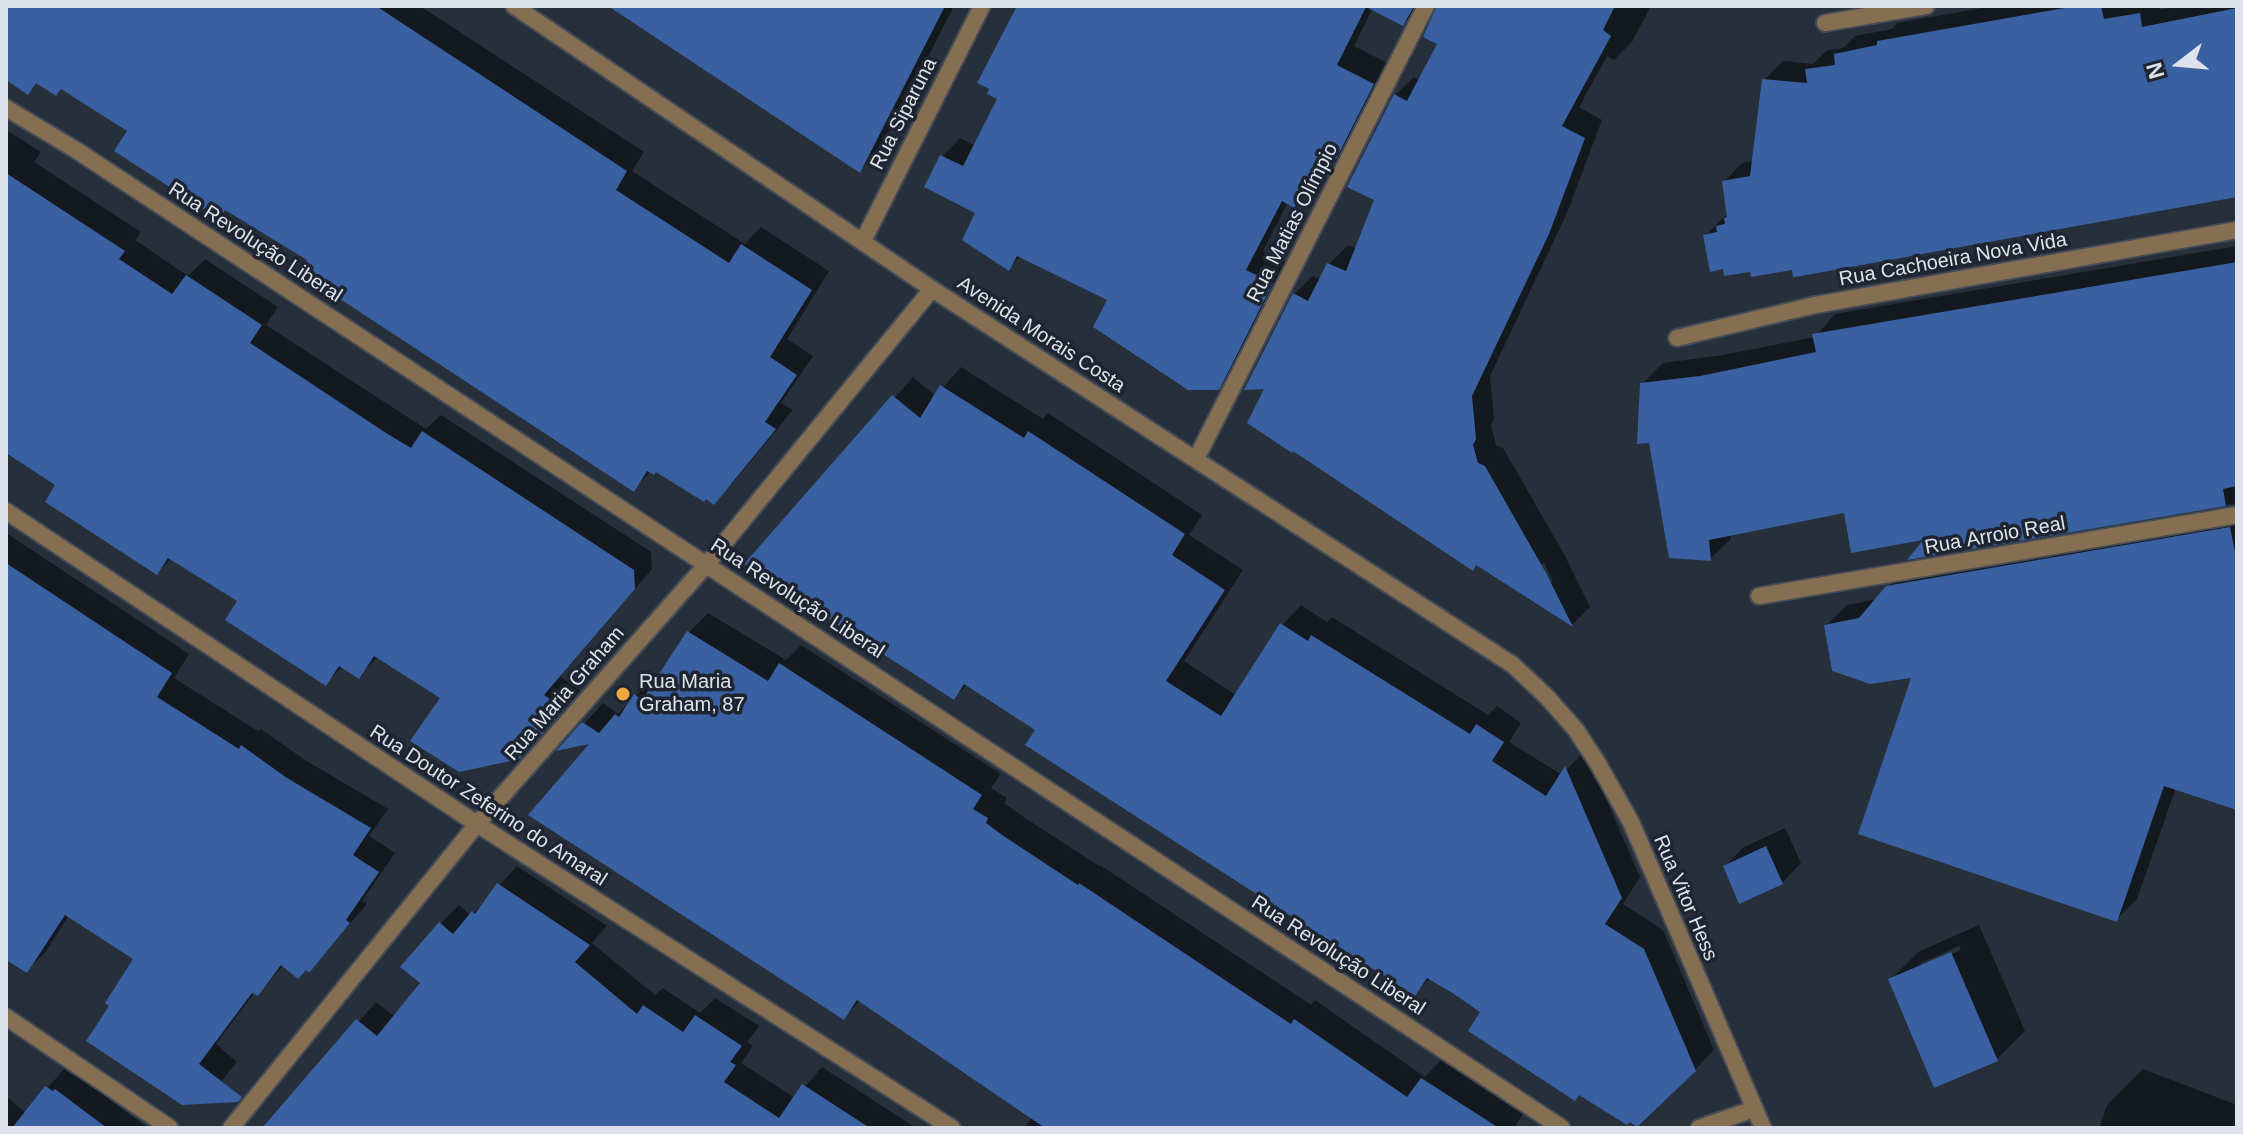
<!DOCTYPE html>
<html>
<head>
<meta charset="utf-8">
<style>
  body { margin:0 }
  #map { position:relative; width:2243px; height:1134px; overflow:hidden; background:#272f3b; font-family:Arial,sans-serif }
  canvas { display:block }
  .frame { position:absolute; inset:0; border:8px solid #dee3eb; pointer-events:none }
  .north { position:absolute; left:2139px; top:24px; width:80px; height:80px; -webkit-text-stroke:6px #1e2531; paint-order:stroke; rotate:254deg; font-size:22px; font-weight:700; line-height:32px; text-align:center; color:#dee3eb }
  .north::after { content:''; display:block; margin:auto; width:28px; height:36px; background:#dee3eb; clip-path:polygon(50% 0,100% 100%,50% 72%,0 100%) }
</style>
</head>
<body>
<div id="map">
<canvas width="2243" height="1134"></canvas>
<div class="frame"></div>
<div class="north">N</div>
</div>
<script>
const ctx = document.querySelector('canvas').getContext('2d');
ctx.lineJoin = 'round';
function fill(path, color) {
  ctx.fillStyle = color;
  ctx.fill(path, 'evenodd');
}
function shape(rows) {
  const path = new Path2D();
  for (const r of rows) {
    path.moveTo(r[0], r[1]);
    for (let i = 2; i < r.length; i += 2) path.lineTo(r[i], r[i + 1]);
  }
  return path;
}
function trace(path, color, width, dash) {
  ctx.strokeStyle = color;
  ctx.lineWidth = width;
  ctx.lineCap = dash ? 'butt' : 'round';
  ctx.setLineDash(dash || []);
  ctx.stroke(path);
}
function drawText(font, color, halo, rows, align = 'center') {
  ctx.font = font + ' Arial,sans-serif';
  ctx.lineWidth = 7;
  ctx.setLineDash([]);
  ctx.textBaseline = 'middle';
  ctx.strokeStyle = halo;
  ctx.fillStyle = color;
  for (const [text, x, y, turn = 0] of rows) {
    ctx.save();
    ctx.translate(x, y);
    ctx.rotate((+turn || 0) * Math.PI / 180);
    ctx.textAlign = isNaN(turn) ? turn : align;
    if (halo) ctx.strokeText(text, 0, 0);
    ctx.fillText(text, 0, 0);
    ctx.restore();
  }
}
const shadow = shape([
  [6,6,420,6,644,152,632,171,745,244,761,227,829,271,787,339,813,356,781,403,793,410,732,484,714,502,656,470,651,471,634,489,310,260,227,208,218,217,130,130,6,55],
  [609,6,954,6,880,150,859,171],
  [1019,6,1421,6,1403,24,1373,8,1354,46,1391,65,1345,156,1327,174,1320,171,1312,187,1294,205,1288,202,1263,251,1290,264,1237,369,1218,388,1109,300,1021,256,1008,268,978,212,942,157,960,138,976,146,1000,98],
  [1438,6,1651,6,1632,42,1614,60,1607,56,1579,107,1602,120,1567,213,1490,376,1494,419,1491,425,1496,445,1503,448,1564,554,1590,607,1573,624,1478,563,1473,569,1267,387,1294,294,1313,276,1321,280,1329,264,1348,245,1357,249,1376,199,1395,95,1414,77,1420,81,1439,43],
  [1544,563,1553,582,1548,582,1540,565],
  [1994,6,2160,6,2160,10,2178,6,2237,6,2237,195,1794,267,1752,269,1706,235,1724,217,1729,216,1724,182,1742,163,1754,161,1764,80,1783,61,1813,64,1826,51,1843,48,1855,36,1892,29,1897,23],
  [6,130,41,152,34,162,141,232,135,240,188,276,205,259,278,307,266,325,426,429,441,415,651,552,652,569,560,677,580,690,537,738,442,697,378,656,359,676,343,666,326,683,240,601,172,558,157,573,58,484,6,451],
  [2237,246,2237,503,1912,557,1928,537,1846,511,1731,534,1731,539,1710,559,1642,384,1663,363,1723,355,1815,337,1835,314],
  [961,367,1043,419,1048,413,1202,515,1189,535,1243,570,1184,661,1236,695,1282,625,1301,605,1327,622,1332,617,1488,715,1497,706,1521,723,1509,742,1562,775,1585,750,1640,877,1623,904,1663,930,1714,1050,1695,1070,1580,1093,1483,1012,1431,977,1414,994,1038,729,968,684,954,697,747,563,913,377,936,396],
  [2237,510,2237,742,2188,753,2137,899,2116,920,1914,675,1826,626,1847,605,1878,599,1909,565],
  [6,533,189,654,174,678,258,731,261,729,305,760,388,809,369,836,395,853,362,901,367,904,309,971,284,965,258,994,255,992,216,1044,237,1062,220,1083,112,1005,136,958,69,915,45,953,26,971,6,958],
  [708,613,786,660,801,645,1001,774,991,788,1007,798,1004,803,1025,818,1099,866,1100,865,1311,1005,1315,1000,1425,1077,1442,1059,1524,1112,1514,1128,1025,1128,1032,1117,861,1000,843,1017,594,740,562,748,603,703,618,714,655,676,659,678,689,632],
  [1785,828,1801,863,1782,883,1725,866,1744,847],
  [517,866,607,926,592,943,655,995,663,988,700,1013,715,998,759,1026,747,1042,753,1046,741,1063,795,1098,822,1067,916,1128,263,1128,376,1002,395,1017,422,983,440,924,459,905,471,916],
  [1979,925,2025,1031,1997,1059,1890,980,1918,952],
  [1959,946,1961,950,1921,967,1921,963],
  [64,1069,72,1075,74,1073,148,1128,6,1128,6,1096,26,1113],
  [2143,1069,2237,1105,2237,1128,2099,1128,2107,1105]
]);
const building = shape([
  [6,6,376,6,627,171,616,190,729,263,741,244,812,290,770,357,797,375,765,422,776,429,714,505,706,499,704,502,656,472,654,475,647,471,634,492,299,272,307,260,225,210,219,219,114,151,127,131,61,89,56,96,36,83,28,95,6,80],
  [608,6,945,6,860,173],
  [1017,6,1414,6,1403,26,1366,7,1337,65,1374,84,1327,177,1314,170,1294,208,1282,201,1246,270,1273,283,1219,390,1188,390,1093,327,1107,300,1017,256,1009,271,962,240,975,213,924,187,940,155,963,166,997,99,987,94,989,89,977,83],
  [1437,6,1615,6,1603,30,1611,36,1562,126,1585,138,1549,234,1472,396,1476,439,1473,445,1478,463,1485,466,1546,573,1573,627,1476,565,1473,571,1293,451,1292,453,1247,423,1264,389,1244,390,1293,293,1308,301,1327,263,1346,271,1374,200,1347,187,1394,94,1407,101,1437,44,1423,37],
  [2076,6,2101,6,2104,19,2140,13,2142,27,2237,8,2237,197,1801,276,1793,277,1792,270,1751,277,1750,272,1724,276,1723,269,1710,272,1703,235,1717,232,1716,226,1725,224,1724,218,1727,217,1722,181,1750,176,1762,79,1807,83,1805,69,1835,65,1834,54,1877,45,1877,41],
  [6,173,125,251,119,259,172,294,186,275,262,325,250,343,386,433,411,448,422,431,634,570,635,589,544,695,564,709,520,759,459,772,410,741,440,698,374,656,359,679,339,666,326,686,225,620,237,601,168,558,157,575,45,502,55,485,6,453],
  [2237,262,2237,486,2223,489,2226,506,1907,560,1923,540,1851,553,1844,513,1709,540,1711,561,1669,558,1649,443,1637,444,1640,383,1700,376,1816,352,1812,334],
  [940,385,1024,438,1028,431,1185,534,1172,555,1225,590,1166,681,1221,716,1280,623,1308,641,1311,635,1470,734,1476,724,1504,742,1492,761,1546,796,1565,766,1622,898,1605,924,1644,949,1696,1071,1637,1127,1630,1122,1627,1125,1579,1095,1575,1101,1468,1031,1480,1012,1454,994,1427,978,1415,996,1025,745,1035,730,964,684,954,700,744,564,892,395,920,418],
  [2230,527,2237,562,2237,810,2164,786,2117,922,1858,834,1911,678,1870,684,1832,671,1824,625,1859,618,1886,586],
  [6,563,172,673,157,697,239,749,241,745,287,778,371,828,353,855,379,872,346,920,350,923,309,973,306,970,298,979,281,965,258,996,252,993,199,1064,242,1097,238,1102,182,1105,86,1041,109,1006,105,1003,133,959,65,915,27,973,6,960],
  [687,631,768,681,779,663,982,795,973,809,988,818,986,823,1005,837,1078,885,1079,883,1291,1024,1294,1019,1407,1097,1421,1078,1499,1128,1045,1128,857,1000,844,1020,528,815,589,744,556,751,582,722,599,733,615,714,619,717,634,694,642,700],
  [1766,846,1783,884,1739,904,1723,866],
  [497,883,590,945,575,962,637,1014,643,1005,683,1032,695,1015,742,1046,730,1062,736,1065,724,1082,779,1118,802,1084,870,1128,262,1128,356,1019,377,1036,420,983,400,967,439,922,453,934,472,911,475,914],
  [1951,952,1998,1061,1934,1088,1888,979],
  [45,1086,53,1091,55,1089,107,1128,12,1128]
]);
const street = shape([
  [514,6,932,289,1513,665,1547,697,1576,730,1597,762,1631,822,1763,1128],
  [1825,23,1926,6],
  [6,108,76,150,1562,1128],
  [863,241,982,6],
  [1677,338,1815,305,2237,230],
  [1196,459,1426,6],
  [6,511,477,824,952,1128],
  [1759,596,2237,515],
  [6,1017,170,1128],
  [231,1128,477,824,707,564,932,289],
  [1699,1128,1754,1109]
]);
const markers = [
  [623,694,8,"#efa73e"]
];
const streetNames = [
  ["Rua Siparuna",904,114,-63],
  ["Rua Matias Olímpio",1293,223,-63],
  ["Rua Revolução Liberal",255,243,33],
  ["Rua Cachoeira Nova Vida",1953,260,-10],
  ["Avenida Morais Costa",1041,335,33],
  ["Rua Arroio Real",1995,536,-10],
  ["Rua Revolução Liberal",797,599,33],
  ["Rua Maria Graham",565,694,-49],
  ["Rua Doutor Zeferino do Amaral",488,806,33],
  ["Rua Vitor Hess",1685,898,67],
  ["Rua Revolução Liberal",1338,956,33]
];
const poiNames = [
  ["Rua Maria",639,682],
  ["Graham, 87",639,705]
];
fill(shadow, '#0007');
fill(building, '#3960a0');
trace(street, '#444c57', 20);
trace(street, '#856e52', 16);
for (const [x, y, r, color] of markers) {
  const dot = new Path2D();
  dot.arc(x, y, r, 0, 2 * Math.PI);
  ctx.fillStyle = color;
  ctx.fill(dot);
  trace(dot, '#1e2531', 3);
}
drawText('20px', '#dee3eb', '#1e2531', streetNames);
drawText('20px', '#dee3eb', '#1e2531', poiNames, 'left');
</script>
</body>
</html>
